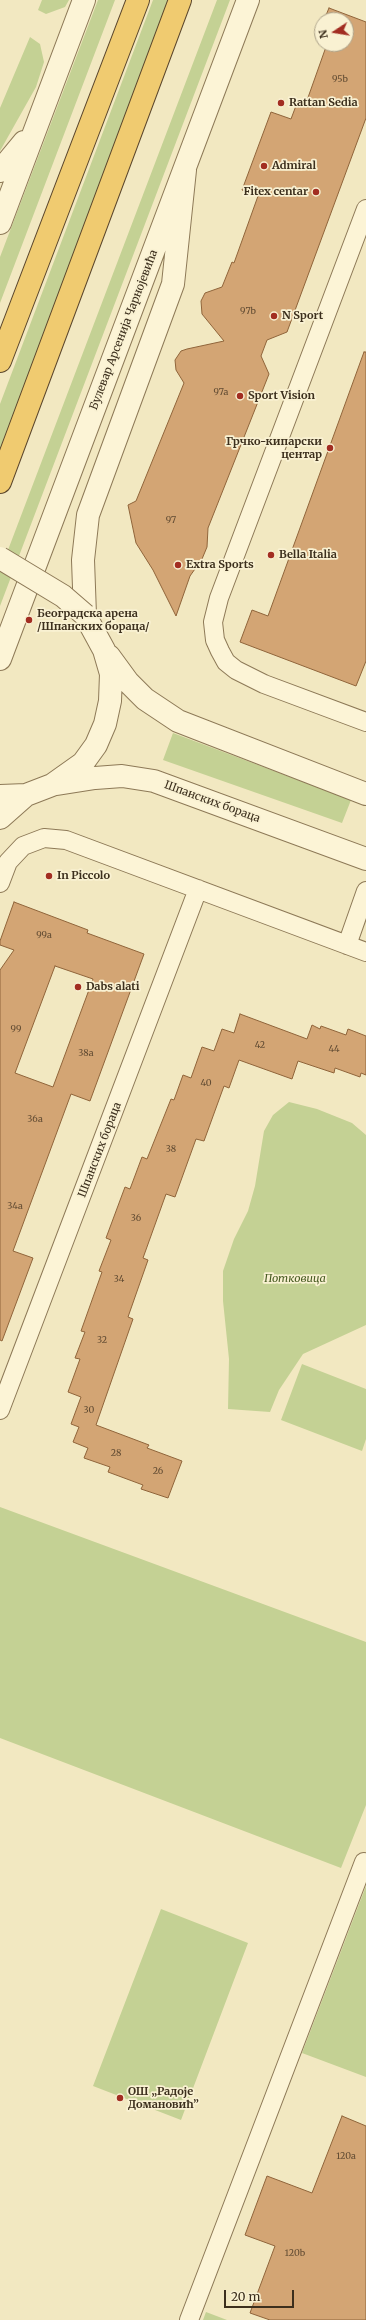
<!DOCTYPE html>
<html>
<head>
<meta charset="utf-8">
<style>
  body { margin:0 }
  #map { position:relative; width:366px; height:2320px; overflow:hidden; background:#f2e8c1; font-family:Merriweather,serif }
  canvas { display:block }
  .north { position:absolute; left:314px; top:12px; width:40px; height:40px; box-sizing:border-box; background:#f9f1d2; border:1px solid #ada38a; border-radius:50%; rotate:258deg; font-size:11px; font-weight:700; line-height:16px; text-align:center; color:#3c2f1d }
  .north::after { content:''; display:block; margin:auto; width:14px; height:18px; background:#a22d21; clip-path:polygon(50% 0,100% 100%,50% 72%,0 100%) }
  .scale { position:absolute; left:224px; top:2290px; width:70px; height:18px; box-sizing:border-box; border:2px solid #3c2f1d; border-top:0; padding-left:5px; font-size:12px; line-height:14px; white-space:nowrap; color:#3c2f1d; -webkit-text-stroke:3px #f9f1d2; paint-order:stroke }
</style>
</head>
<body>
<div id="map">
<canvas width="366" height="2320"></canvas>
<div class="north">N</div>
<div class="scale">20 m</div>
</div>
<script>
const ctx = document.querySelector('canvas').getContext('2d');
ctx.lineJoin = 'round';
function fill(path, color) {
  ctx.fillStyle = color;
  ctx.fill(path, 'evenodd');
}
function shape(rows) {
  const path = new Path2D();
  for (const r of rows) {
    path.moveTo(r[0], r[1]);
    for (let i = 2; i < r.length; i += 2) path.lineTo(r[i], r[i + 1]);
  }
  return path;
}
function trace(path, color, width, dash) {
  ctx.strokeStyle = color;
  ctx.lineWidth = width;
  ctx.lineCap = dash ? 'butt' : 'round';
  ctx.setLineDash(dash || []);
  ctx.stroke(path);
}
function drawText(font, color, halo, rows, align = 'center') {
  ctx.font = font + ' Merriweather,serif';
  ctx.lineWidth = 3.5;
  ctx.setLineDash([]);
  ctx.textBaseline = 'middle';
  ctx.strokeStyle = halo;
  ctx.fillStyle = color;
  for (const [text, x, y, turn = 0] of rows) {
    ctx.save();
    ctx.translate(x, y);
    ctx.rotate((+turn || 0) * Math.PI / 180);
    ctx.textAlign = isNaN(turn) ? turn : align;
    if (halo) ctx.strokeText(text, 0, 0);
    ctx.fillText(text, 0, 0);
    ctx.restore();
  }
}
const green = shape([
  [42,0,69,0,65,7,46,14,38,10],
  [98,0,115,0,0,303,0,257],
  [153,0,171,0,0,452,0,404],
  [217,0,230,0,0,606,0,571],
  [30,37,40,44,44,62,36,87,0,151,0,108],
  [173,733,351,800,342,823,163,760],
  [289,1102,317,1109,352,1123,366,1135,366,1325,303,1354,279,1390,270,1412,228,1409,229,1359,223,1301,223,1271,234,1239,248,1211,255,1186,264,1131,273,1115],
  [302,1364,366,1389,366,1439,362,1451,281,1420],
  [0,1507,366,1642,366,1805,341,1868,0,1738],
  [366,1886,366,2077,302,2053],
  [161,1909,248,1943,181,2120,93,2086],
  [206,2312,227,2320,203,2320]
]);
const building = shape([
  [329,8,366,22,366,118,287,332,267,340,261,356,269,374,208,528,207,547,202,559,190,576,176,616,153,570,136,543,128,505,136,501,184,383,176,370,175,360,181,351,187,349,224,341,202,314,201,301,205,293,222,287,232,262,234,263,258,196,242,190,271,112,291,119,297,103,305,106,327,44,346,44,346,20,324,20,329,8],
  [364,352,366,352,366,661,356,686,240,642,252,610,268,616,364,352],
  [14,902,88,930,87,933,144,954,90,1101,71,1094,13,1251,33,1258,2,1341,0,1340,0,970,14,950,0,945,0,941,14,902],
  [55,966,93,979,53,1087,15,1073,55,966],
  [240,1014,307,1039,312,1025,320,1029,321,1026,346,1035,348,1029,366,1036,366,1075,361,1073,360,1077,335,1068,334,1073,298,1061,292,1079,239,1060,229,1088,224,1086,204,1141,196,1139,175,1197,166,1194,143,1258,148,1260,128,1317,133,1319,96,1425,149,1445,147,1448,182,1461,168,1498,141,1489,143,1485,108,1472,110,1467,84,1458,88,1448,73,1442,79,1427,71,1424,81,1397,68,1392,80,1359,75,1358,85,1332,81,1331,102,1272,99,1271,111,1240,106,1238,125,1187,130,1189,142,1157,147,1159,171,1099,174,1100,183,1075,191,1078,202,1047,214,1051,222,1029,234,1033,240,1014],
  [342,2116,366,2126,366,2320,270,2320,250,2313,275,2246,245,2235,267,2176,312,2193,342,2116]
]);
const minor = shape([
  [366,209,219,598,213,622,215,640,220,651,226,662,236,670,264,684,366,722],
  [0,883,8,862,23,846,44,838,66,840,366,952],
  [347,945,366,891],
  [0,1410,198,889],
  [189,2320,364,1862]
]);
const tertiary = shape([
  [0,171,24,142],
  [0,223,84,0],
  [109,656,128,682,145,699,178,721,366,794],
  [0,659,248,0],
  [57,784,95,778,122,776,154,781,366,859],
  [0,796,26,795,52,785,83,763,96,745,105,724,110,701,111,674,104,650,85,615,83,560,88,515,173,284,185,170],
  [0,818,26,795]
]);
const trunk = shape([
  [0,361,138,0],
  [0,482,180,0]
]);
const tertiaryBridge = shape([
  [0,558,63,596,85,615]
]);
const markers = [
  [281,103,4,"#a22d21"],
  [264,166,4,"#a22d21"],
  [316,192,4,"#a22d21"],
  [274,316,4,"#a22d21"],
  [240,396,4,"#a22d21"],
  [330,448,4,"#a22d21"],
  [271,555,4,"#a22d21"],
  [178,565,4,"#a22d21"],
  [29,620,4,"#a22d21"],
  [49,876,4,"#a22d21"],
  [78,987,4,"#a22d21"],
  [120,2098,4,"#a22d21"]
];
const numberNames = [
  ["95b",340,79],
  ["97b",248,311],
  ["97a",221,392],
  ["97",171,520],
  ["99a",44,935],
  ["99",16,1029],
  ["42",260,1045],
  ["44",334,1049],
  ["38a",86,1053],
  ["40",206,1083],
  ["36a",35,1119],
  ["38",171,1149],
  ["34a",15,1206],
  ["36",136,1218],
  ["34",119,1279],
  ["32",102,1340],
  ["30",89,1410],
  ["28",116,1453],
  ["26",158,1471],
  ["120a",346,2156],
  ["120b",295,2253]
];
const poiNames = [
  ["Rattan Sedia",289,103],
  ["Admiral",272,166],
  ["Fitex centar",308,192,"right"],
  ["N Sport",282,316],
  ["Sport Vision",248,396],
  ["Грчко-кипарски",322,442,"right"],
  ["центар",322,455,"right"],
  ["Bella Italia",279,555],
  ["Extra Sports",186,565],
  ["Београдска арена",37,614],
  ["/Шпанских бораца/",37,627],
  ["In Piccolo",57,876],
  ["Dabs alati",86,987],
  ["ОШ „Радоје",128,2092],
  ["Домановић”",128,2105]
];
const streetNames = [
  ["Булевар Арсенија Чарнојевића",124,330,-69],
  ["Шпанских бораца",212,802,20],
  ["Шпанских бораца",100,1150,-69]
];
const parkNames = [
  ["Потковица",295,1279]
];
fill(green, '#c4d194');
fill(building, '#d3a574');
trace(building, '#8f643a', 1);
trace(minor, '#8d7957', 20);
trace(tertiary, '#8d7957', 24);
trace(trunk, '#5b462c', 24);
trace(minor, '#fcf4d6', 18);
trace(tertiary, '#fcf4d6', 22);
trace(trunk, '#f0cb70', 22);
trace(tertiaryBridge, '#8d7957', 24, []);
trace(tertiaryBridge, '#fcf4d6', 22);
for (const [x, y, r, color] of markers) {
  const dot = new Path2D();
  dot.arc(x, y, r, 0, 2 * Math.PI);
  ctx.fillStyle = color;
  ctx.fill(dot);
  trace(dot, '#f9f1d2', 1.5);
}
drawText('9px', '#624c33', null, numberNames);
drawText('bold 11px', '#3c2f1d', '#f9f1d2', poiNames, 'left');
drawText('11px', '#3c2f1d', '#f9f1d2', streetNames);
drawText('italic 11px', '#465a21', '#f9f1d2', parkNames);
</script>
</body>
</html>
